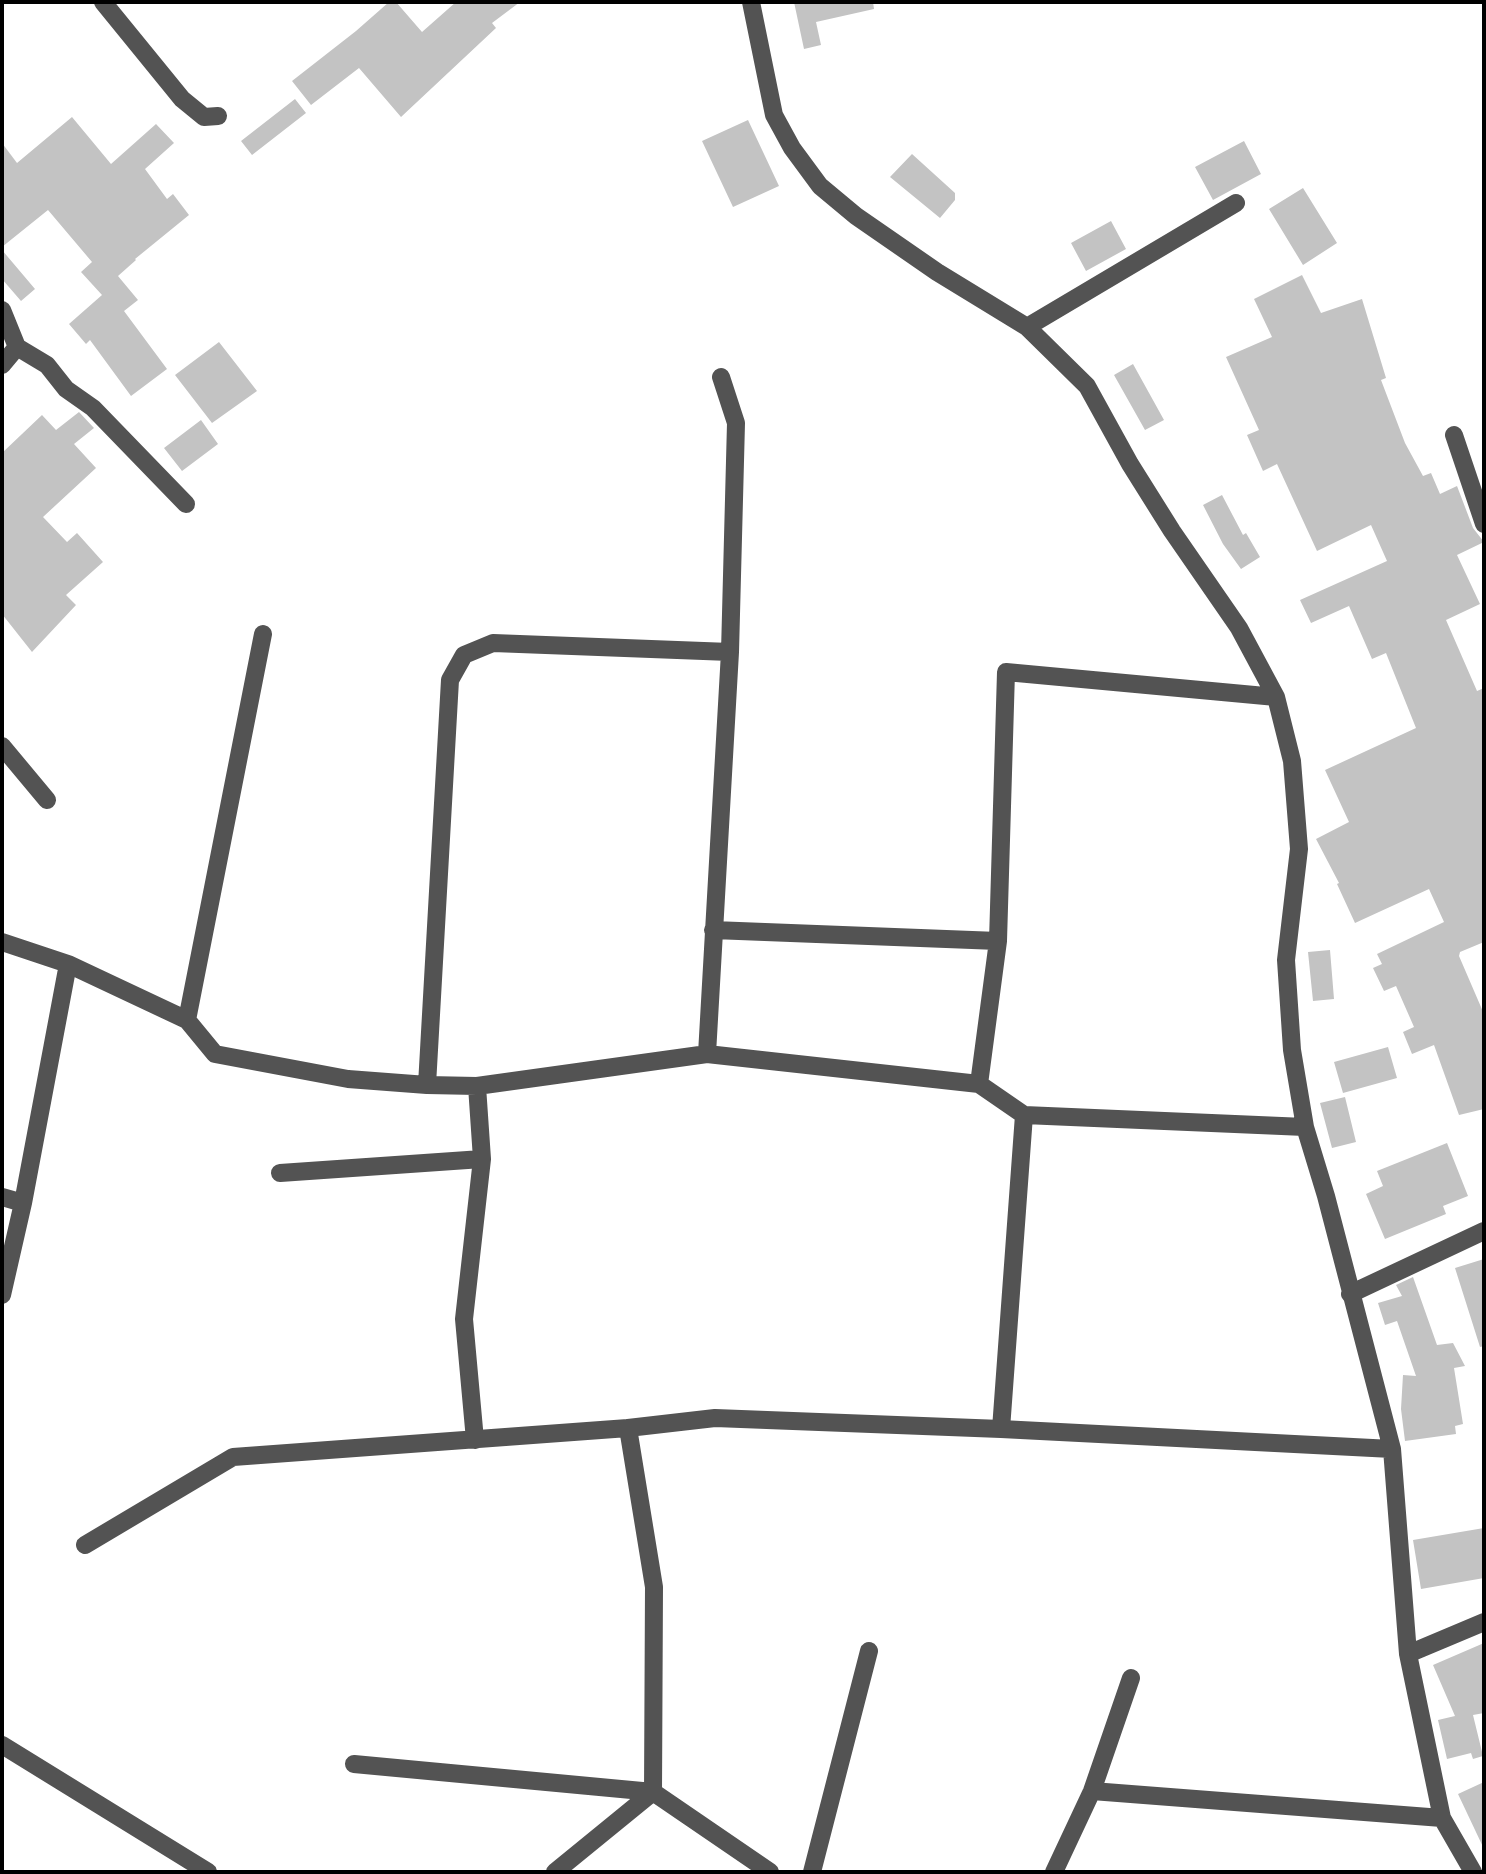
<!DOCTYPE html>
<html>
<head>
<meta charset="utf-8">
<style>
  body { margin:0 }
  #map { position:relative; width:1486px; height:1874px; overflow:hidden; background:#fff; font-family:"IBM Plex Sans",sans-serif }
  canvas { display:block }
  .frame { position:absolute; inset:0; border:4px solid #000; pointer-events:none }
</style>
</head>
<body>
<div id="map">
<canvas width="1486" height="1874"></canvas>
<div class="frame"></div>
</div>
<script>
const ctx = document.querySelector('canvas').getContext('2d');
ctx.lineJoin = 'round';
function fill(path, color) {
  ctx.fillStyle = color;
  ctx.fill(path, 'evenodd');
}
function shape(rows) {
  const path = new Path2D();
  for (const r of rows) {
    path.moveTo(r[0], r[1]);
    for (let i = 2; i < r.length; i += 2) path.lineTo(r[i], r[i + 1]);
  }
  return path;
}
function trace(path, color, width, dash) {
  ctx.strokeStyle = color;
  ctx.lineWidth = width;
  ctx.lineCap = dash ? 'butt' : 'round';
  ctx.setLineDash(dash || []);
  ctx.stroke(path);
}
const building = shape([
  [389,2,396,2,422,32,456,2,520,2,492,23,496,28,401,117,359,68,311,105,292,81,356,31],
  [794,2,873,2,874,9,816,22,821,45,804,49],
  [295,99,306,113,252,155,241,141],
  [72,117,111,164,156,124,174,143,145,169,167,199,173,194,189,215,135,259,136,260,118,276,138,300,124,311,167,369,131,396,90,340,86,344,69,324,102,295,81,272,92,262,48,210,2,247,2,143,17,163],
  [748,120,779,186,733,207,702,141],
  [1244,141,1261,174,1213,200,1195,167],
  [912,154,955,193,955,200,940,218,890,177],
  [1303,188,1337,243,1303,265,1269,209],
  [1111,221,1126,249,1086,271,1071,243],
  [2,250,35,289,21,301,2,279],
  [1302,275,1321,313,1362,299,1386,378,1381,380,1405,443,1423,476,1431,473,1440,494,1457,486,1473,528,1484,542,1457,555,1480,604,1446,620,1477,691,1484,688,1484,942,1460,952,1459,956,1484,1014,1484,1109,1459,1115,1434,1045,1412,1054,1403,1032,1414,1027,1396,986,1384,991,1373,968,1382,964,1377,954,1444,922,1429,889,1355,923,1337,884,1339,883,1316,839,1349,822,1325,770,1416,728,1386,653,1372,659,1349,606,1311,623,1300,600,1387,561,1371,525,1317,551,1277,464,1263,471,1247,435,1259,430,1226,357,1272,337,1254,299],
  [219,342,257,391,212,423,175,375],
  [1133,364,1164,420,1145,430,1114,375],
  [79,412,94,428,74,444,96,468,43,517,67,542,77,533,103,562,66,595,76,605,32,652,2,614,2,453,42,415,56,430],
  [201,420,218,444,182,471,164,448],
  [1222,495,1243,535,1246,533,1260,557,1241,569,1223,544,1203,505],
  [1330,950,1334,999,1313,1001,1308,952],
  [1388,1047,1397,1078,1343,1093,1334,1062],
  [1345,1097,1356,1142,1332,1148,1320,1103],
  [1447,1143,1468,1196,1443,1206,1446,1214,1385,1239,1366,1194,1383,1186,1377,1171],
  [1484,1259,1484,1346,1480,1347,1455,1268],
  [1413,1277,1437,1345,1453,1343,1465,1366,1454,1368,1463,1424,1455,1426,1456,1434,1405,1441,1401,1409,1403,1375,1416,1376,1397,1321,1385,1325,1378,1303,1402,1296,1396,1285],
  [1484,1528,1484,1578,1421,1589,1413,1540],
  [1484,1643,1484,1713,1473,1715,1483,1756,1473,1759,1471,1753,1447,1759,1438,1720,1455,1716,1433,1665],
  [1484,1782,1484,1849,1458,1794]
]);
const minor = shape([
  [103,2,182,99,204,117,218,116],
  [751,2,774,115,792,148,820,186,856,216,937,272,1027,327,1087,386,1130,464,1172,531,1239,628,1276,697,1292,761,1299,849,1286,960,1292,1050,1305,1127,1326,1196,1392,1449,1408,1654,1442,1818,1473,1872],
  [2,310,17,347,47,365,66,389,93,408,186,504],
  [1027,327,1236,203],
  [2,365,17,347],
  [1454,435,1484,524],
  [2,746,47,800],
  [713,930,998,941],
  [2,942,68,964,187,1020,215,1054,348,1079,427,1085,477,1086,707,1054,979,1084,1024,1115,1305,1127],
  [187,1020,263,634],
  [707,1054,730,652,736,423,721,377],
  [979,1084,998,941,1006,672,1276,697],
  [427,1085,450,680,464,655,493,643,730,652],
  [280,1173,482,1159,477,1086],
  [2,1197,23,1203],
  [1350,1294,1484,1231],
  [2,1295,23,1203,68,964],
  [1001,1429,1024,1115],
  [475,1440,464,1319,482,1159],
  [85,1545,233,1457,628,1428,715,1418,1001,1429,1392,1449],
  [1408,1654,1484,1622],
  [2,1745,208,1872],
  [354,1764,653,1792,770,1872],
  [1092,1791,1442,1818],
  [555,1872,653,1792,654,1587,628,1428],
  [812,1872,869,1651],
  [1054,1872,1092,1791,1131,1678]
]);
fill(building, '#c3c3c3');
trace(minor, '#535353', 18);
</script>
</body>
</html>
